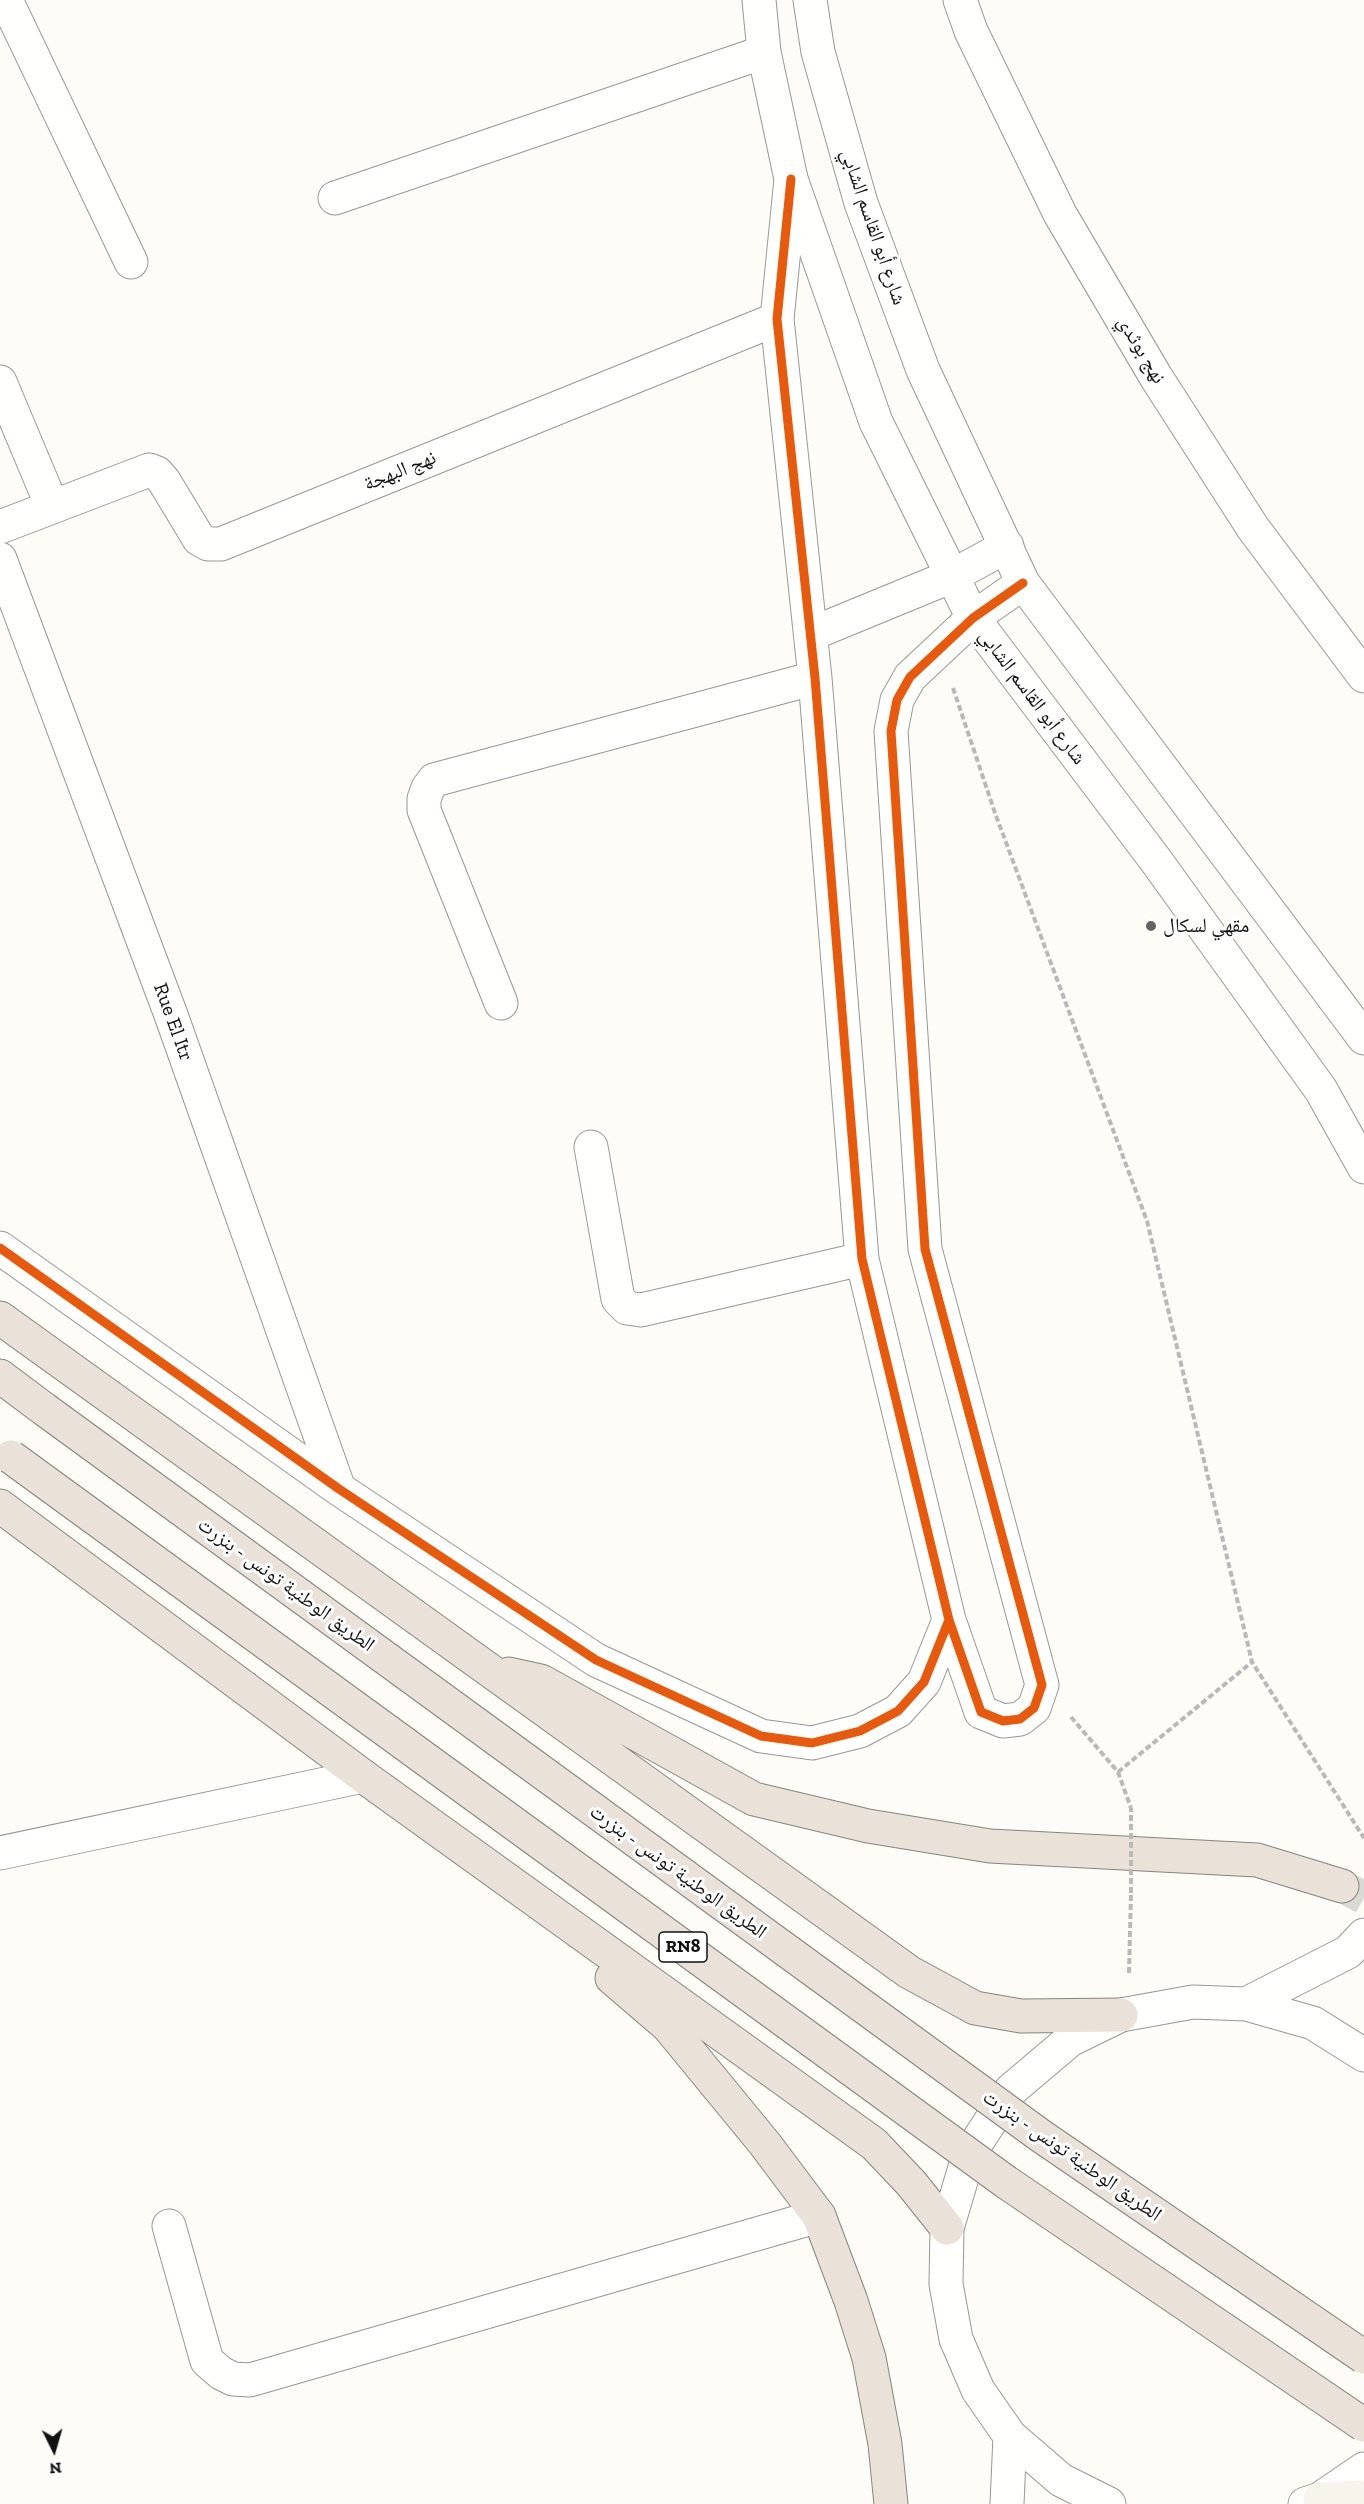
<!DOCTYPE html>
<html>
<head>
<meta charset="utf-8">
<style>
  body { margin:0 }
  #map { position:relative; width:1364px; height:2504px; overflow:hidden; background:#fdfcf7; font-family:"Zilla Slab",serif }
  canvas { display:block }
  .north { position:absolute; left:24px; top:2420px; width:60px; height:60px; -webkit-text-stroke:4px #fff; paint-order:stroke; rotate:175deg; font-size:16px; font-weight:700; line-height:24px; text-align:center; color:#111 }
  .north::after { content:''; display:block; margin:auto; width:21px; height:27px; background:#111; clip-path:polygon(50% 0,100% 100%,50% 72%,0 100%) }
</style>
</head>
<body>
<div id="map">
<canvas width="1364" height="2504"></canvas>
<div class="north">N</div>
</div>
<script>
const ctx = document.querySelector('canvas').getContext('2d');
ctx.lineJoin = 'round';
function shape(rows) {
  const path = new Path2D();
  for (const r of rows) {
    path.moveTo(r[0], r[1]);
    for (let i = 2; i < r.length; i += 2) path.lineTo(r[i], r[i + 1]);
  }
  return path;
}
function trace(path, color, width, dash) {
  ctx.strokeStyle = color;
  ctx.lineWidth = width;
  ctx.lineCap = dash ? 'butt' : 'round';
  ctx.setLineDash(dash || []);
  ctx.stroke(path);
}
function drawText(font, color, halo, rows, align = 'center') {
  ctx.font = font + ' "Zilla Slab","Noto Naskh Arabic",serif';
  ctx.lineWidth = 6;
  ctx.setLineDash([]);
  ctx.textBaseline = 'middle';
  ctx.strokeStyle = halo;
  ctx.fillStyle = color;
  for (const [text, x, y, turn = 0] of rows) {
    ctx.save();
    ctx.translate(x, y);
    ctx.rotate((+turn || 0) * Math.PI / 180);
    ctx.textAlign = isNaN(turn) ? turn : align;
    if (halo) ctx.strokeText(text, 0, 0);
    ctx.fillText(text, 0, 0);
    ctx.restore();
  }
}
const motorwayTunnel = shape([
  [1342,1886,1364,1898]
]);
const path = shape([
  [953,688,995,813,1147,1221,1252,1662,1364,1838],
  [1071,1717,1118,1772,1131,1808],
  [1118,1772,1252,1662],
  [1129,1973,1131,1893]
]);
const minor = shape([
  [6,0,131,262],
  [960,0,971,31,1060,214,1156,377,1253,528,1364,676],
  [791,179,777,319,815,678,862,1259,949,1620,981,1712,1003,1721,1020,1719,1034,1708,1042,1685,925,1249,891,731,897,700,910,677,973,618,1023,583],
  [335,198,764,52],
  [0,382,52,506],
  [0,527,149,470,157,473,164,481,199,539,208,544,221,544,777,319],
  [0,559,171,1015,339,1489],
  [811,634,952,576,1007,546],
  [501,1003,424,810,424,799,428,788,434,780,815,678],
  [591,1147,618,1299,627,1308,641,1310,862,1259],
  [0,1248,339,1489,596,1660,761,1736,812,1743,860,1731,898,1711,924,1682,949,1620],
  [0,1853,363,1776],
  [169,2226,207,2361,221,2373,233,2379,250,2380,819,2216]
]);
const tertiary = shape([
  [759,0,764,52,791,179,876,422,973,618,1157,862,1321,1090,1364,1167],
  [810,0,818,52,861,203,923,370,1023,583,1364,1038],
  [1246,2004,1348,1952,1364,1935],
  [1007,2504,1010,2436],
  [1109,2504,1061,2480,1010,2436,978,2390,956,2339,946,2284,947,2228,969,2154,1011,2090,1070,2040,1121,2015,1193,2002,1246,2004,1313,2023,1364,2055],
  [1305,2504,1320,2499,1364,2469]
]);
const secondary = shape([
  [1320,2499,1364,2497]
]);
const motorway = shape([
  [0,1318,909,1972,975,2008,1021,2016,1121,2015],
  [0,1376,44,1409],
  [0,1506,363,1776,874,2144,911,2183,947,2228],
  [509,1674,541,1681,754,1799,868,1826,990,1846,1257,1860,1342,1886],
  [612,1978,668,2026,765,2144,819,2216,851,2301,869,2358,885,2444,891,2504]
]);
const pathBridge = shape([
  [1131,1893,1131,1808]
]);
const motorwayBridge = shape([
  [44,1409,1041,2136,1364,2357],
  [11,1457,1006,2182,1364,2425]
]);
const cycleway = shape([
  [791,179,777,319,815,678,862,1259,949,1620,981,1712,1003,1721,1020,1719,1034,1708,1042,1685,925,1249,891,731,897,700,910,677,973,618,1023,583],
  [0,1248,339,1489,596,1660,761,1736,812,1743,860,1731,898,1711,924,1682,949,1620]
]);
const markers = [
  [1151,926,6,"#646362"]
];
const shields = [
  [683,1947,48]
];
const shieldNames = [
  ["RN8",683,1947]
];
const streetNames = [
  ["شارع أبو القاسم الشابي",873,227,71],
  ["نهج بوثدي",1141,350,59],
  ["نهج البهجة",400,471,-22],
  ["شارع أبو القاسم الشابي",1032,697,53],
  ["Rue El Itr",173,1022,70],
  ["الطريق الوطنية تونس - بنزرت",286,1585,36],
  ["الطريق الوطنية تونس - بنزرت",678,1872,36],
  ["الطريق الوطنية تونس - بنزرت",1072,2156,35]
];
const poiNames = [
  ["مقهي لسكال",1163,926]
];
trace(motorwayTunnel, '#dad9d4', 33, [33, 16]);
trace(minor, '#979795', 35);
trace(tertiary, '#979795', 35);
trace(secondary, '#8e8d8b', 35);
trace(motorway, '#858482', 35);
trace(path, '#b9b9b8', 4, [6, 3]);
trace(minor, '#fffffe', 33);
trace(tertiary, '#fffffe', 33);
trace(secondary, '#f6f4eb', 33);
trace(motorway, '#eae1d8', 33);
trace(motorwayBridge, '#858482', 35, []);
trace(pathBridge, '#b9b9b8', 4, [6, 3]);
trace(motorwayBridge, '#eae1d8', 33);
trace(cycleway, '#e8590c', 9);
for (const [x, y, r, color] of markers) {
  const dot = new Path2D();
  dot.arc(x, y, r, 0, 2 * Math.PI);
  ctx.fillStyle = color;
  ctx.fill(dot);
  trace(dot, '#fff', 2);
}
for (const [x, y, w] of shields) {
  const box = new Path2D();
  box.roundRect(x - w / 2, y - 15, w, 30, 4.5);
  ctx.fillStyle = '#fff';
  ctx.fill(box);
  trace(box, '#111', 1.5);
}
drawText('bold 18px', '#111', null, shieldNames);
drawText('20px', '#111', '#fff', streetNames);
drawText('20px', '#111', '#fff', poiNames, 'left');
</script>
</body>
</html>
